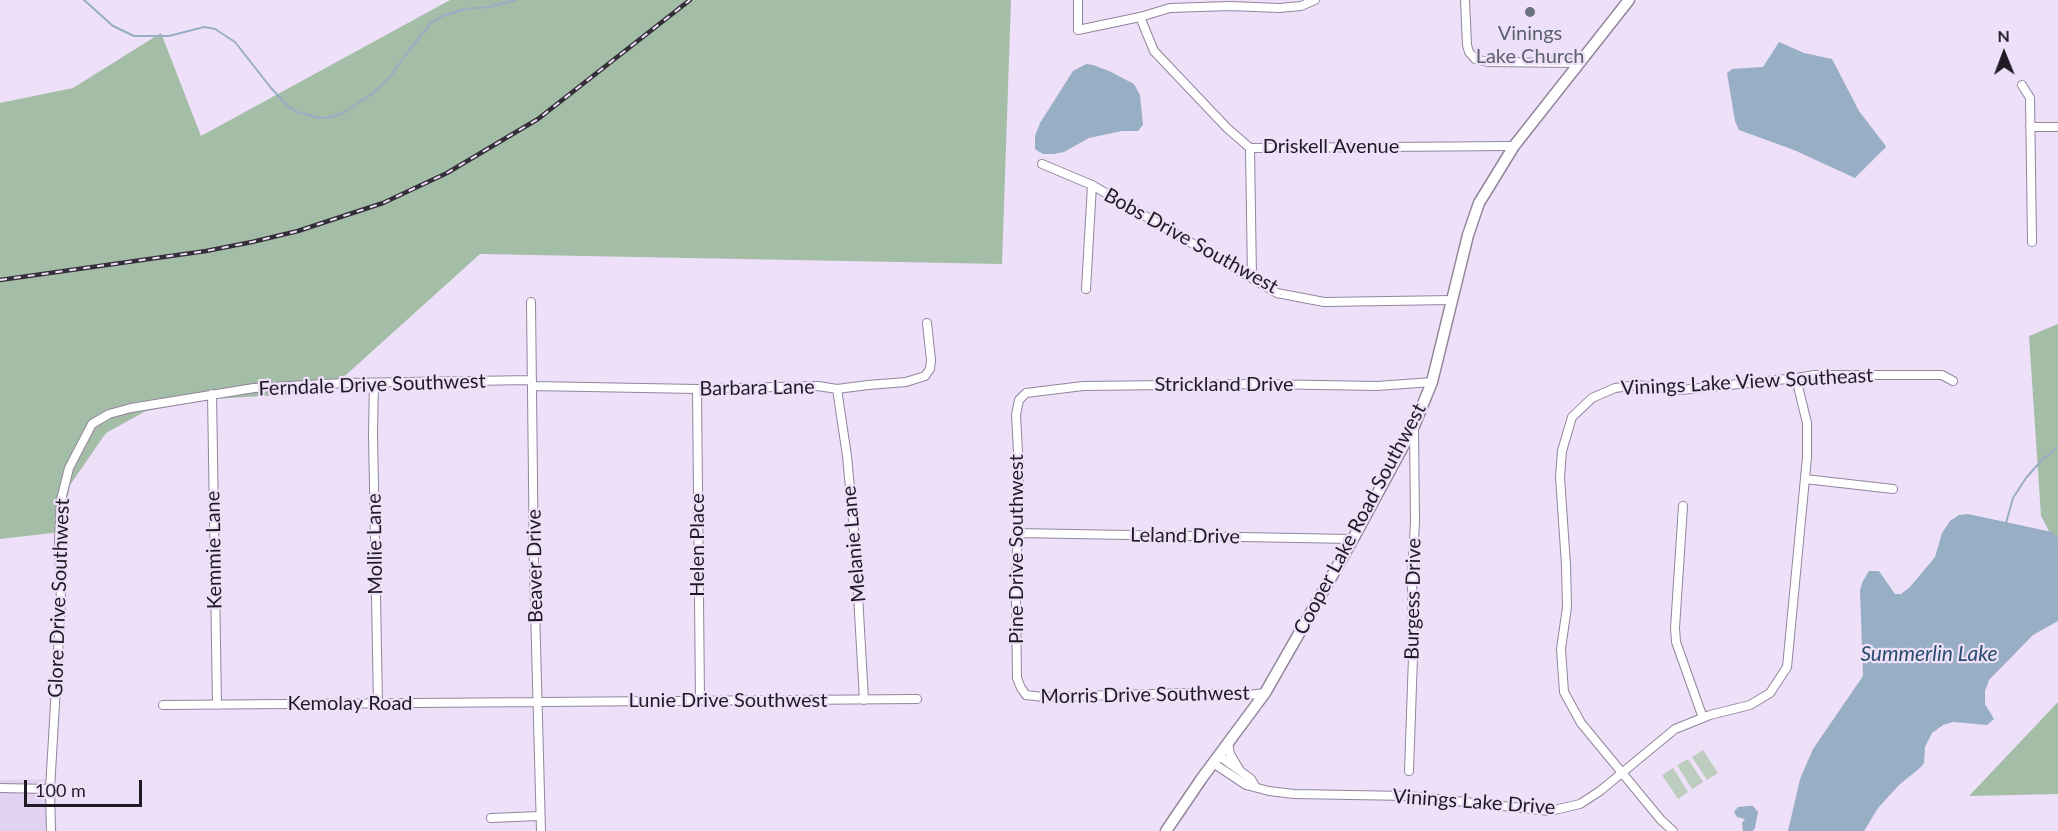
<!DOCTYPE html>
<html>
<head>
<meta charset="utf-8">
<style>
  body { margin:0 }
  #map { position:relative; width:2058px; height:831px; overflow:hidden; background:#eee0f9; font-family:Lato,sans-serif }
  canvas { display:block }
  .north { position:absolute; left:1974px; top:24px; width:60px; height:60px; -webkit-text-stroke:4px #eee0f9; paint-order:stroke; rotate:359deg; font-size:16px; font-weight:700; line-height:24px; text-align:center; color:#1f1a23 }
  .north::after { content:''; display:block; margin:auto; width:21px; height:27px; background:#1f1a23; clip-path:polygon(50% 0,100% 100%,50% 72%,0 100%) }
  .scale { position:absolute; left:24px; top:780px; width:118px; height:27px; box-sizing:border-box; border:3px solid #1f1a23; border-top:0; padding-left:8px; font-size:18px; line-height:21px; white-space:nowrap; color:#1f1a23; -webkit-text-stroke:4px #eee0f9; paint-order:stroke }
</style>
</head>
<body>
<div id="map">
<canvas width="2058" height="831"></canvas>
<div class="north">N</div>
<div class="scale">100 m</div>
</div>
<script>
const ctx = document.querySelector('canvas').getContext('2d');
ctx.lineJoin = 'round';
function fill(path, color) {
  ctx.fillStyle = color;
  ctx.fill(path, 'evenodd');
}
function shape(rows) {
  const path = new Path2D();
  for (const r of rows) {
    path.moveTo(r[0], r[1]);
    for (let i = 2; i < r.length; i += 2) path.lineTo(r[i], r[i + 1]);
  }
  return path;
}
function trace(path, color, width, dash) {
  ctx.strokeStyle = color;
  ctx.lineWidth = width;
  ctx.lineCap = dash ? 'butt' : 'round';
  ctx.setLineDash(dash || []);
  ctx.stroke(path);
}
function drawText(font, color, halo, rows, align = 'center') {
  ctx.font = font + ' Lato,sans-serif';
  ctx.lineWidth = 4.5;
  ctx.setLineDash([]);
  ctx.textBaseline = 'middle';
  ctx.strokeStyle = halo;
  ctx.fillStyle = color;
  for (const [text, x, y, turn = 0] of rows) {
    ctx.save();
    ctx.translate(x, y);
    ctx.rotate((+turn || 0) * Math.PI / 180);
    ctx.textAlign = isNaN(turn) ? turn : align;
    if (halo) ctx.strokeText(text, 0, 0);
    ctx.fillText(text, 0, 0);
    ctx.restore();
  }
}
const built = shape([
  [51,779,57,831,0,831,0,780]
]);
const green = shape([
  [1703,750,1718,773,1707,780,1692,757],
  [1688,759,1703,782,1692,789,1677,765],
  [1673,768,1688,792,1678,799,1662,775]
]);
const forest = shape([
  [450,0,1011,0,1002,264,480,254,327,392,213,399,146,411,106,433,70,485,61,532,0,539,0,103,73,88,161,33,201,136],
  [2058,324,2058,548,2041,516,2029,336],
  [2058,702,2058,794,1969,796]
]);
const water = shape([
  [1779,42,1804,53,1832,59,1859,111,1885,145,1886,147,1855,178,1794,150,1739,130,1735,121,1727,73,1732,69,1763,67],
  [1086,64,1093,65,1109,71,1134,84,1140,95,1143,125,1138,131,1122,131,1089,138,1064,152,1054,154,1043,154,1038,151,1035,149,1035,136,1040,123,1073,71],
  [1968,514,2052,532,2058,538,2058,621,2033,635,1989,680,1985,691,1985,704,1994,719,1987,725,1953,722,1943,725,1932,733,1925,747,1924,763,1921,767,1899,785,1878,808,1864,831,1788,831,1800,779,1813,749,1863,676,1860,590,1863,581,1869,571,1879,571,1895,594,1901,594,1910,587,1935,557,1942,533,1950,521,1959,515],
  [1749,806,1753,806,1758,812,1755,828,1753,831,1743,831,1742,823,1745,819,1737,817,1734,812,1738,807]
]);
const stream = shape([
  [84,0,113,26,134,36,169,36,204,27,215,29,235,42,271,88,288,106,297,112,320,118,331,117,343,113,372,94,389,78,410,49,432,22,442,16,465,9,489,7,516,0],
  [2006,523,2013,498,2026,478,2041,461,2058,447]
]);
const street = shape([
  [1078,0,1078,30,1140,17,1170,8,1230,6,1279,8,1301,6,1315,0],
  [1465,0,1467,45,1469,52,1475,59,1488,62,1578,63],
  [1140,17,1154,51,1227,128,1250,148,1514,146],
  [2022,85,2030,98,2032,242],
  [2030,127,2058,127],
  [1250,148,1252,278],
  [1042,164,1092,185,1277,293,1324,302,1452,300],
  [1086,289,1092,185],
  [531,302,534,570,541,831],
  [374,383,373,434,378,704],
  [532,386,697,389,818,386,837,389,868,385,906,382,925,376,930,369,931,360,927,323],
  [697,389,700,701],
  [837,389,847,456,855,542,864,700],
  [212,394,217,705],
  [1805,479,1893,489],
  [1683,506,1675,628,1676,642,1703,718],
  [1017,533,1353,539],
  [1265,693,1249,695,1188,693,1043,697,1026,695,1021,688,1017,678,1016,598,1019,471,1016,415,1019,400,1026,393,1083,386,1261,384,1377,386,1432,382],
  [163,705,917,699],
  [1228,742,1230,754,1239,769],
  [1218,755,1251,779,1255,786],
  [1213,763,1246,785,1269,791,1294,794,1408,796,1550,811,1580,804,1600,791,1675,729,1710,715,1750,705,1770,693,1787,667,1807,457,1807,423,1796,378],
  [1409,771,1413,657,1412,576,1415,522,1414,428],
  [0,788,50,789],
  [491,818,540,816],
  [51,831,50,789,61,601,59,541,61,500,69,468,92,424,109,414,131,408,254,388,344,383,532,380],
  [1673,831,1661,820,1581,723,1564,692,1561,649,1567,607,1566,565,1560,477,1562,451,1572,417,1592,398,1615,388,1637,385,1681,390,1796,378,1815,375,1942,375,1953,381]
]);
const secondary = shape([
  [1166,831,1202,778,1265,693,1353,539,1414,426,1432,382,1468,235,1479,203,1514,146,1629,0]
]);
const rail = shape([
  [0,280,206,251,252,242,298,231,383,203,447,173,538,119,690,0]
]);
const markers = [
  [1530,12,6,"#6b7280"]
];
const worshipNames = [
  ["Vinings",1530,34],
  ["Lake Church",1530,57]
];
const streetNames = [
  ["Driskell Avenue",1331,147],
  ["Bobs Drive Southwest",1191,241,29],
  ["Vinings Lake View Southeast",1747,382,-3],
  ["Ferndale Drive Southwest",372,385,-2],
  ["Strickland Drive",1224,385],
  ["Barbara Lane",757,388,-1],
  ["Cooper Lake Road Southwest",1360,519,-62],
  ["Leland Drive",1185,536,1],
  ["Mollie Lane",375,544,-91],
  ["Melanie Lane",854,544,-95],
  ["Helen Place",698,545,-90],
  ["Pine Drive Southwest",1017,549,-90],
  ["Kemmie Lane",214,550,-91],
  ["Beaver Drive",535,566,-91],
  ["Glore Drive Southwest",59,598,-88],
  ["Burgess Drive",1413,599,-89],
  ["Morris Drive Southwest",1145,695,-1],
  ["Lunie Drive Southwest",728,701],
  ["Kemolay Road",350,704],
  ["Vinings Lake Drive",1474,802,4]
];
const waterNames = [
  ["Summerlin Lake",1929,654]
];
fill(built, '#e2d1f0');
fill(green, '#bcccbf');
fill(forest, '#a4bda7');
fill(water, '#97aec4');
trace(stream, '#97aec4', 2);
trace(street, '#92859c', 10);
trace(secondary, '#92859c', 13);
trace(street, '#fff', 8);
trace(secondary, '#fff', 10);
trace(rail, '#342e39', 4.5);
trace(rail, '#eee0f9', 2, [7]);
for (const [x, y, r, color] of markers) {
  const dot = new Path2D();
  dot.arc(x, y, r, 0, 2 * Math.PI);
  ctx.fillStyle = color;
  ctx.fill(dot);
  trace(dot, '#eee0f9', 2);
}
drawText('20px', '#5b616d', '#eee0f9', worshipNames);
drawText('20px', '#1f1a23', '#eee0f9', streetNames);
drawText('italic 21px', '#274c6d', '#eee0f9', waterNames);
</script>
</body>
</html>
